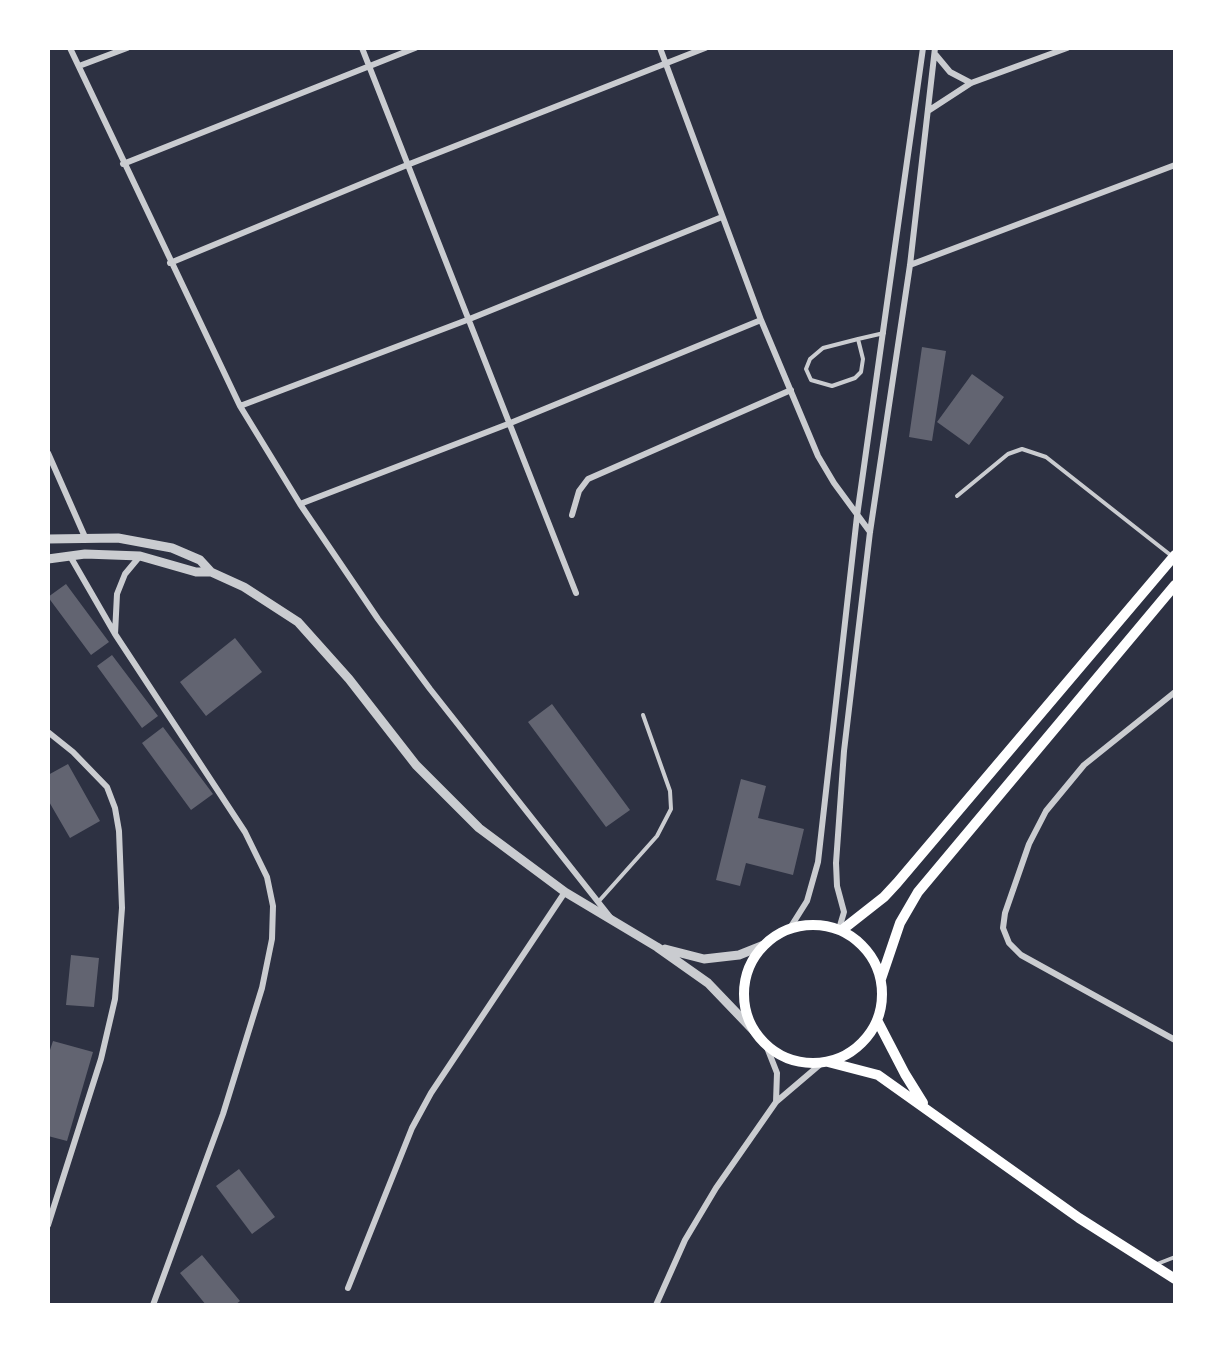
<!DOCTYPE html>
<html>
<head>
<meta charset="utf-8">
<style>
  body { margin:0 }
  #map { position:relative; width:1223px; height:1353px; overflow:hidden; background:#2d3142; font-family:Arial,sans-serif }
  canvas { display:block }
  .frame { position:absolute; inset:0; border:50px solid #fff; pointer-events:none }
</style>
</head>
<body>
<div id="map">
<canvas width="1223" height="1353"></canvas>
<div class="frame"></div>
</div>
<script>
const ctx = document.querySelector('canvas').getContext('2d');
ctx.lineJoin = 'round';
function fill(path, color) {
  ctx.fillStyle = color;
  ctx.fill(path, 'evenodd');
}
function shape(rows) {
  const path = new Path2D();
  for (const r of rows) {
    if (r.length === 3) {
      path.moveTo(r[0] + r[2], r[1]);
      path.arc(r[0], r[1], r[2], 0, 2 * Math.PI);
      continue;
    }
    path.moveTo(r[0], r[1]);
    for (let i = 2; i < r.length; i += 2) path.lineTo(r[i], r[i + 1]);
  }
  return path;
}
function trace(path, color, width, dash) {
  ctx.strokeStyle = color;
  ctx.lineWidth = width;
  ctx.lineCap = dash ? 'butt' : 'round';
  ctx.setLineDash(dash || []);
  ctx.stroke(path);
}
const building = shape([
  [922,347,946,351,932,441,909,437],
  [972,374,1004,397,969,445,937,422],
  [66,584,109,642,91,655,48,597],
  [235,638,262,672,206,716,180,682],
  [112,655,158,716,142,728,97,666],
  [552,704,630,810,606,827,528,722],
  [163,727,213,794,191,810,142,743],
  [68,764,100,821,70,838,48,800,48,775],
  [741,779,766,786,758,818,804,829,793,875,746,863,740,886,716,880],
  [71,955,99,958,94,1007,66,1005],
  [53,1041,93,1052,67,1141,48,1136,48,1056],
  [239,1169,275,1217,252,1234,216,1186],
  [202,1255,240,1301,235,1305,206,1305,180,1273]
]);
const service = shape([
  [858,339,863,359,861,372,855,378,832,386,811,380,806,369,810,359,823,348,858,339,884,333],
  [957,496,1008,454,1022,449,1046,457,1173,557],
  [599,901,657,836,671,809,670,791,643,715],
  [1157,1264,1175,1257]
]);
const minor = shape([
  [70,48,240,406,300,504,378,619,430,689,610,917],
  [362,48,576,593],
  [660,48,761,320,818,456,834,483,870,532],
  [935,54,950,72,971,83],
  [79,66,127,48],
  [928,111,971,83,1067,48],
  [123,164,415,48],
  [170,263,407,165,705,48],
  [910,265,1175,165],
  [240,406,467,320,722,217],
  [48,453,85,537],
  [300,504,508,424,761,320],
  [572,515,579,491,588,479,791,390],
  [70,556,115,634,245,832,267,877,273,906,272,939,262,988,223,1114,153,1305],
  [115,634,117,594,125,574,140,556],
  [1175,692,1084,765,1046,811,1029,844,1005,913,1003,928,1009,943,1021,955,1175,1040],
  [48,732,73,752,107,787,115,808,119,831,122,908,115,999,101,1059,48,1225],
  [790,928,807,901,818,862,857,516,923,48],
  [839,929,844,912,837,886,836,863,844,751,870,532,910,265,935,48],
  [766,1045,777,1073,776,1102],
  [348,1288,412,1128,431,1093,565,892],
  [656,1305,685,1240,716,1188,776,1102,823,1062]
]);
const tertiary = shape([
  [48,539,118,538,172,548,200,560,211,572,244,587,298,622,349,679,416,765,479,828,565,892,657,947,708,983,754,1031],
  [48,559,85,554,140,556,196,572,211,572],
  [665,949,704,959,739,955,764,945]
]);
const secondary = shape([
  [813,994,69],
  [842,930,884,897,897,883,1175,555],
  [881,979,900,923,918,892,1175,585],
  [877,1020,905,1074,923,1103],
  [828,1062,878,1075,1079,1218,1175,1279]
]);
fill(building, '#626471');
trace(service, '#caccd0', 4);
trace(minor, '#caccd0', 6);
trace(tertiary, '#caccd0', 9);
trace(secondary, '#fff', 10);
</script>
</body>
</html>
